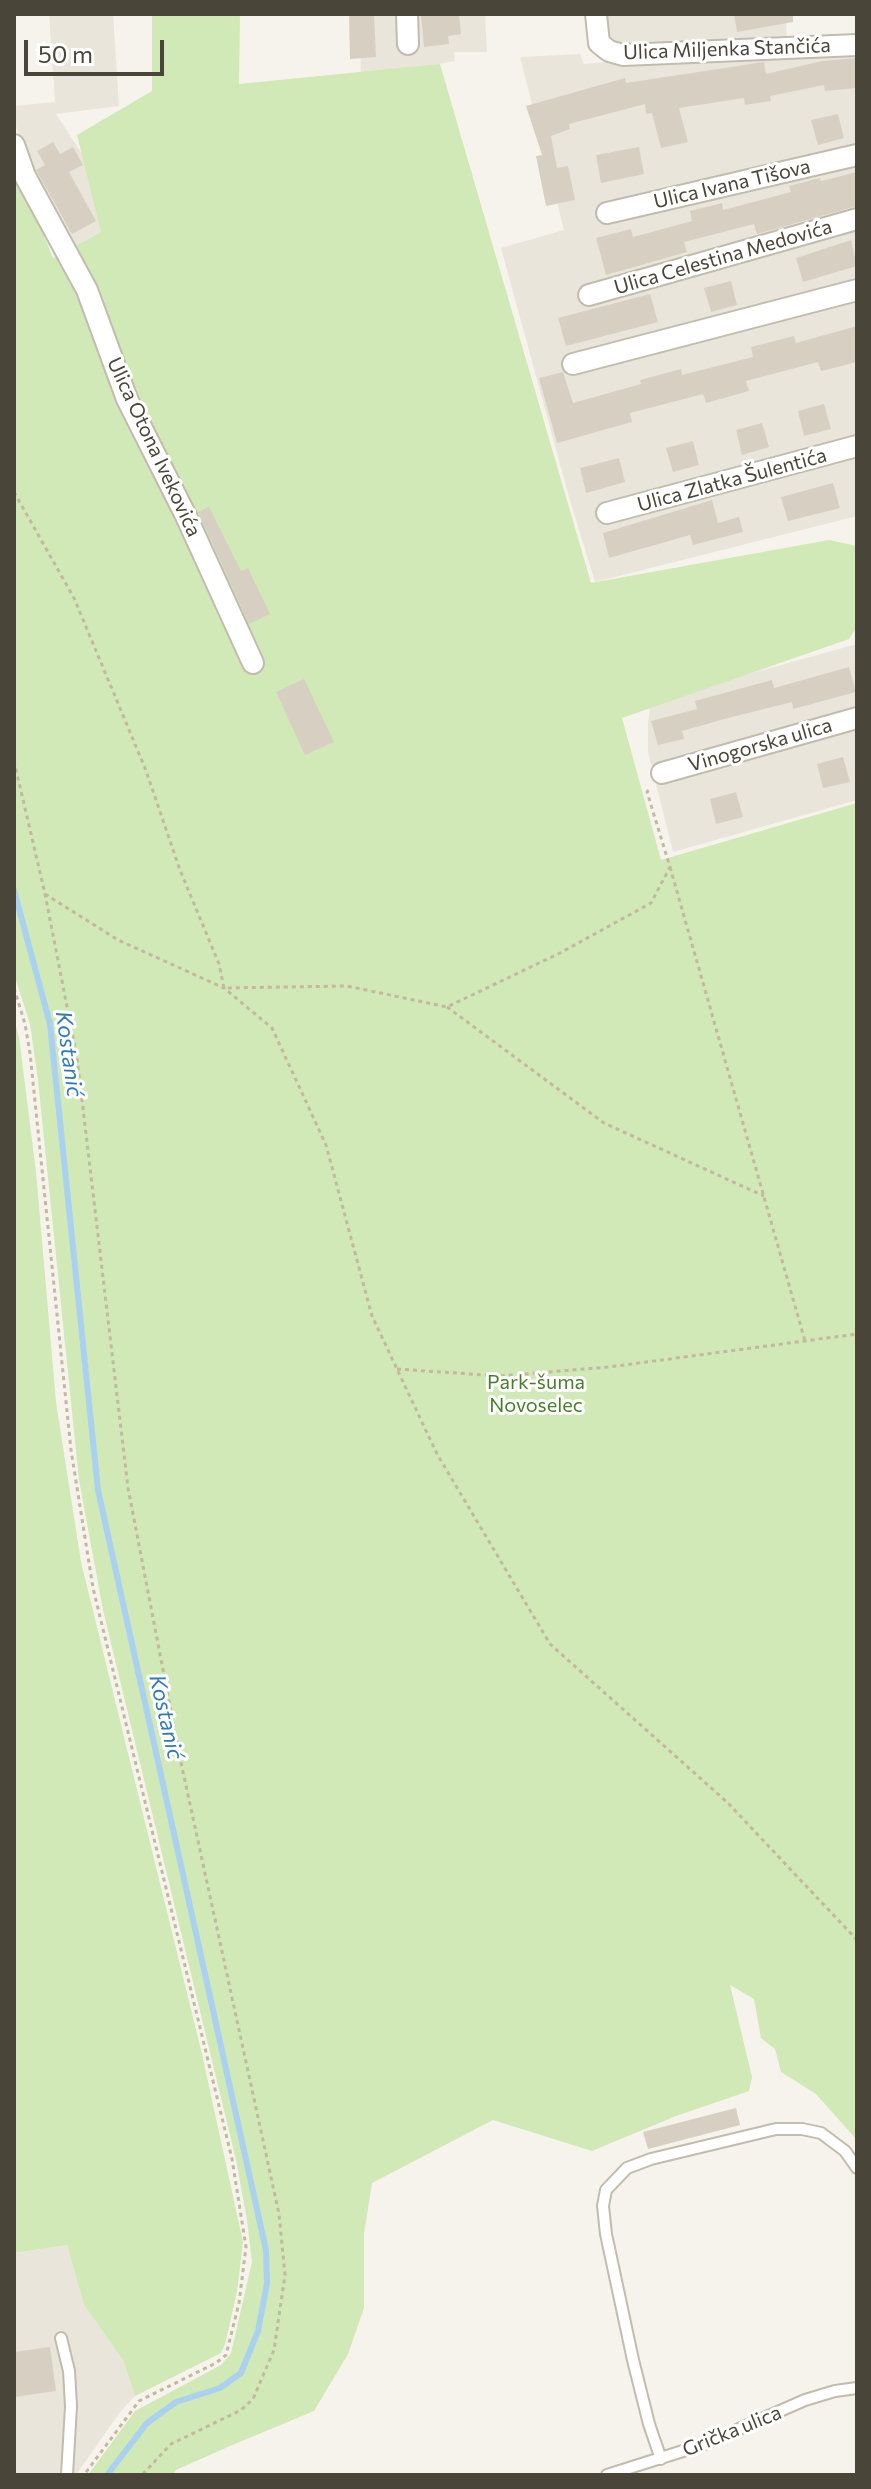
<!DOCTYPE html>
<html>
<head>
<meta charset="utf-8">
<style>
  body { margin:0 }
  #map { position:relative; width:871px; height:2489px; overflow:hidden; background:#f6f3ec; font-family:Commissioner,sans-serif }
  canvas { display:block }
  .frame { position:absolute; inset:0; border:16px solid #4a4539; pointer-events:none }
  .scale { position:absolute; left:24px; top:40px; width:140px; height:36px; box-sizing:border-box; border:4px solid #4a4539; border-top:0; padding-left:10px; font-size:24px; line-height:28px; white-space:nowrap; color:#4a4539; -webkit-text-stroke:6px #fff; paint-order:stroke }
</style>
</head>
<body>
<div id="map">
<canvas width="871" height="2489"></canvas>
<div class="frame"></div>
<div class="scale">50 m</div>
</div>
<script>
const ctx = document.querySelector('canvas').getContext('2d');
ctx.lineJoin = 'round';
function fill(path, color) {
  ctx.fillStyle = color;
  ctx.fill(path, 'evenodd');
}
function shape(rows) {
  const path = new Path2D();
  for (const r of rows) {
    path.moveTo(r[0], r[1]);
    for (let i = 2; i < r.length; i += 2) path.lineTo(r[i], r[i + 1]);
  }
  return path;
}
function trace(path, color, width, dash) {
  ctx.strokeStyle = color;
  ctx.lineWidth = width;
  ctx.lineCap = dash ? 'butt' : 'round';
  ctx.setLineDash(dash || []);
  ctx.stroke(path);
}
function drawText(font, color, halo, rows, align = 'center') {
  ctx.font = font + ' Commissioner,sans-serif';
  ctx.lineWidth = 6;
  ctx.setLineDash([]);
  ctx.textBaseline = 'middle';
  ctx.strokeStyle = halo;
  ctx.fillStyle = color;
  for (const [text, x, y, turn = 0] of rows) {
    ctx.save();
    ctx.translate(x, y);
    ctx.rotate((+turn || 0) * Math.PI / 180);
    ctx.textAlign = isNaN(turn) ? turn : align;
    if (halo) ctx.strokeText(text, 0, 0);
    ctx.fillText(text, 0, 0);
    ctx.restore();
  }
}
const residential = shape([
  [49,14,113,14,119,106,56,114,94,172,101,232,73,247,30,168,14,120,14,106,55,102],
  [359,14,485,14,487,52,454,52,455,61,361,78],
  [604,14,786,14,787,52,857,51,857,516,595,582,569,497,501,248,564,230,520,57,580,54,584,64,605,62],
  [857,644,857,800,673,852,648,752,648,722,651,701],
  [67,2245,84,2305,123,2360,135,2396,120,2412,76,2475,14,2475,14,2253]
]);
const green = shape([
  [152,14,240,14,239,84,440,64,591,583,829,540,857,546,857,627,849,639,622,718,661,860,857,803,857,2140,816,2094,781,2072,775,2049,761,2038,754,1999,730,1985,752,2077,749,2091,676,2116,592,2151,493,2120,372,2183,364,2234,364,2308,348,2354,314,2411,230,2446,176,2470,172,2475,88,2475,135,2411,221,2365,231,2353,252,2262,247,2220,236,2160,103,1610,79,1480,38,1080,30,1024,14,974,14,163,53,258,101,232,77,135,152,91],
  [14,1018,19,1037,36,1172,56,1402,81,1562,202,2054,243,2242,237,2292,225,2344,221,2353,135,2396,123,2360,84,2305,67,2245,14,2253]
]);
const stream = shape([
  [14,890,50,1024,98,1490,266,2250,267,2283,258,2331,241,2373,220,2388,176,2402,147,2423,107,2475]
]);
const building = shape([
  [349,14,374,14,376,57,350,59],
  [421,14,459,14,461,34,448,36,449,44,424,47],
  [734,14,793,14,793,22,737,32],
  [857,58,857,88,825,91,824,85,770,96,771,101,745,105,744,98,679,108,688,142,661,148,652,113,646,114,645,104,569,124,570,129,551,136,557,168,568,166,575,200,546,206,536,156,542,155,526,106,625,78,626,83,764,62,766,74,822,61],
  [838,114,844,138,818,145,811,120],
  [53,142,60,154,73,147,83,165,69,172,96,221,72,234,36,170,45,165,37,151],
  [639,147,644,174,601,183,596,155],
  [857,172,857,206,757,234,754,224,684,242,687,252,606,275,596,238,631,229,633,237,692,221,690,211,722,203,723,210,791,192,789,186,820,178,821,181],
  [851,240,857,266,803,282,796,258],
  [731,281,737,305,711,312,704,288],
  [650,294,658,322,566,346,558,318],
  [857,326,857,362,821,371,818,362,746,381,749,391,706,403,703,394,630,413,632,422,557,443,539,378,563,372,573,403,641,384,640,380,681,369,682,375,753,357,751,347,794,336,796,343],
  [824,404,831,429,804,436,798,411],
  [762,423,769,447,742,455,736,430],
  [693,441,699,465,673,472,666,448],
  [619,458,625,482,586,493,580,468],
  [833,483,840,508,788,521,781,497],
  [712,500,718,523,739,517,743,532,693,545,690,535,609,558,603,533],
  [209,507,241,571,248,568,270,614,249,624,198,512],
  [849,667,856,692,793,709,792,702,728,718,682,731,684,739,658,745,651,721,697,709,695,701,772,680,774,688],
  [304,679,334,742,305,755,276,692],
  [843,757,850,782,823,788,817,764],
  [736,792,743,817,716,824,710,799],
  [736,2108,740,2125,648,2149,643,2132],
  [50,2347,56,2391,14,2397,14,2352]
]);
const path = shape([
  [14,492,74,598,145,768,180,870,219,964,224,988,347,986,447,1007,560,953,651,903,670,867,647,792,651,787],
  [14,761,45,894,77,1058,128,1488,180,1758,279,2214,285,2275,274,2350,253,2399,241,2410,171,2444,142,2475],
  [670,867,805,1341],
  [45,894,118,940,224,988,272,1028,326,1145,372,1316,437,1454,550,1644,728,1803,857,1940],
  [14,988,25,1024,30,1053,71,1450,93,1588,232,2159,246,2247,239,2303,226,2355,216,2363,139,2401,84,2475],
  [447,1007,604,1123,764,1196],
  [397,1369,500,1376,609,1367,857,1334]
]);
const service = shape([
  [61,2338,69,2371,71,2406,67,2475],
  [661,2459,649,2424,633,2360,606,2234,603,2206,606,2190,627,2168,651,2159,776,2129,802,2129,821,2133,845,2151,857,2168],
  [607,2475,705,2444,805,2400,835,2391,857,2388]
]);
const minor = shape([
  [407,14,408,44],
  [596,14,599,43,609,51,623,55,857,45],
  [14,145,25,176,87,290,127,399,186,516,253,663],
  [607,213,857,155],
  [589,295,857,219],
  [573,364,857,290],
  [607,513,857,446],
  [662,773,857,718]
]);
const streetNames = [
  ["Ulica Miljenka Stančića",727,49,-2],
  ["Ulica Ivana Tišova",732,184,-13],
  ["Ulica Celestina Medovića",723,257,-16],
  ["Ulica Otona Ivekovića",154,447,65],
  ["Ulica Zlatka Šulentića",732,480,-15],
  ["Vinogorska ulica",760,745,-16],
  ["Grička ulica",732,2431,-22]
];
const parkNames = [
  ["Park-šuma",536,1382],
  ["Novoselec",536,1405]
];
const waterNames = [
  ["Kostanić",69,1054,82],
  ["Kostanić",166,1717,77]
];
fill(residential, '#eae5da');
fill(green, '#d0e9b6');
trace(stream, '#abd1f0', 6);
fill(building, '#d7d0c2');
trace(service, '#c1bcae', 14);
trace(minor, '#c1bcae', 24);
trace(path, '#c3b8a0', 3, [4, 4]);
trace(service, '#fff', 10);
trace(minor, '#fff', 20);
drawText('20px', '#4a4539', '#fff', streetNames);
drawText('20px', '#477d2c', '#fff', parkNames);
drawText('italic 22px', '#3379b6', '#fff', waterNames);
</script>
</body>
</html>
